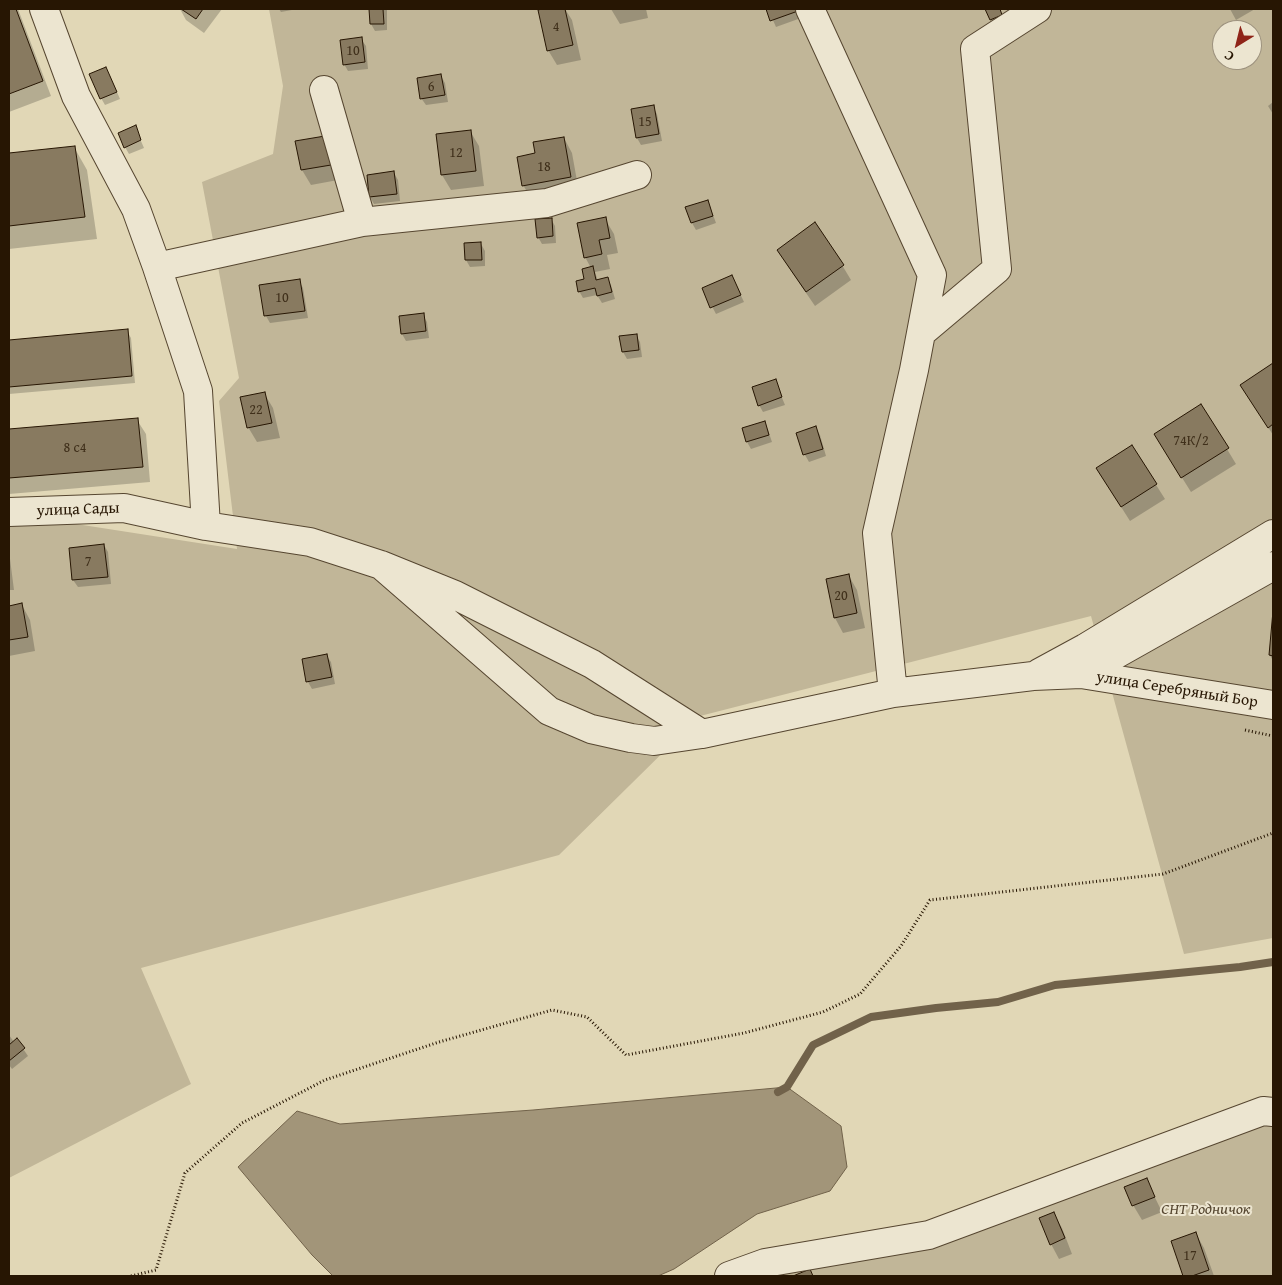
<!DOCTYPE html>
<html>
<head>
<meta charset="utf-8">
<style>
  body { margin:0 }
  #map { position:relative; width:1282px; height:1285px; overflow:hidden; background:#e1d7b6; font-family:"Gentium Book Plus",serif }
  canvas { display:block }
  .frame { position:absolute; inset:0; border:10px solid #271603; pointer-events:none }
  .north { position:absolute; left:1212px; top:20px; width:50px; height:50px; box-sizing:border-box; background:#ece5d0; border:1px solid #9d927e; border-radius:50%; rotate:216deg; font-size:14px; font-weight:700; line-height:20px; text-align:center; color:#271603 }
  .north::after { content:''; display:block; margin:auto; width:18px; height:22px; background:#8f2418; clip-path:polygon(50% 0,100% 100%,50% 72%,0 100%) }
</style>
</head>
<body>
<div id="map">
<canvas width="1282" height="1285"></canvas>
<div class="frame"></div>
<div class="north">С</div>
</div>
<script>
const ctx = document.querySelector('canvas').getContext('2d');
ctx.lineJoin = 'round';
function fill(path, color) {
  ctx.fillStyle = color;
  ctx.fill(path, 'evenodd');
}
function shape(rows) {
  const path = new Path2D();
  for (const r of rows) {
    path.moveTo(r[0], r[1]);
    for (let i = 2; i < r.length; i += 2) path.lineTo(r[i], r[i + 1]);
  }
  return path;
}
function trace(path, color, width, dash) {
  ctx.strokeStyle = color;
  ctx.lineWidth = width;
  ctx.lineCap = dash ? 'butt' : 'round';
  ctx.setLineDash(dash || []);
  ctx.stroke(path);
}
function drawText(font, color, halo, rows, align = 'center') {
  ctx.font = font + ' "Gentium Book Plus",serif';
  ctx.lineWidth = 4;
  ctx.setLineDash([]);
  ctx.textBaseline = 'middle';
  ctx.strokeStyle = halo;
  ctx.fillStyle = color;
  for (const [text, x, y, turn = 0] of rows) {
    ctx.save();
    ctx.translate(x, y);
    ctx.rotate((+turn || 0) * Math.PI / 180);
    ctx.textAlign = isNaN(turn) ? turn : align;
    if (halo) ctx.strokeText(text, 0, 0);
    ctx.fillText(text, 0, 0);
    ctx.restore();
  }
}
const green = shape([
  [269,9,1273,9,1273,938,1184,954,1091,616,700,716,559,855,141,968,191,1084,9,1178,9,524,44,519,237,549,219,401,239,378,202,182,273,154,283,86],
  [1222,30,1252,30,1252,60,1222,60],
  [1273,1113,1273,1276,763,1276]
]);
const water = shape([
  [787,1087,841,1126,847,1167,830,1191,757,1214,674,1269,658,1276,333,1276,312,1255,238,1167,297,1111,340,1124,533,1110,787,1087]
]);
const shadow = shape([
  [9,9,18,9,51,96,9,112],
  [180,9,222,9,204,33,186,20],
  [279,9,297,9,281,12],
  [370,9,387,9,387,30,375,31,371,24],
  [548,9,565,9,572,20,581,60,557,65,548,50,539,11],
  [611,9,646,9,648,18,620,24],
  [768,9,798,9,801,18,776,27],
  [986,9,1000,9,1005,22,995,27],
  [1230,9,1255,9,1236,20],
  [361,39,366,46,368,69,348,71,344,64],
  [110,76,120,99,105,105,101,98],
  [441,76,445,83,448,102,426,105,421,98],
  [1273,102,1273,114,1268,106],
  [653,107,657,114,662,141,641,145,637,138],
  [135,127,144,148,129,154,125,147],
  [470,131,479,146,484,186,451,190,442,175,437,135],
  [325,138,338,180,311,185,302,170,297,142],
  [564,138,572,153,579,192,532,200,523,185,536,154],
  [74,147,87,170,97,239,9,249,9,154],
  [394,173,398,180,400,201,374,204,370,197],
  [708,201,716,223,696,230,692,223],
  [551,219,555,226,556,243,542,244,538,237],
  [605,219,614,234,618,253,607,255,610,269,595,272,598,281,607,278,611,285,615,299,602,303,597,295,583,298,579,291,591,268,585,257],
  [481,244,485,251,485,266,470,267,466,260],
  [787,265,842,265,851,280,815,306],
  [732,277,744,302,716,314,703,289],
  [299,281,303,288,308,318,270,323,266,316],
  [423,315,427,322,429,338,406,341,402,334,400,317],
  [127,331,131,338,135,383,9,394,9,341],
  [636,335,640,342,642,357,627,359,623,352,621,337],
  [1273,364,1273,435,1241,385],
  [775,381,785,405,763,412,759,405],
  [264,393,273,408,280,438,257,442,248,427],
  [1201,406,1236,464,1191,492,1164,449],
  [137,420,146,434,150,482,9,494,9,430],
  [764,423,768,430,772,442,751,449,747,442],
  [816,428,820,435,826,456,809,462,805,455,798,434],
  [1132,447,1165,499,1130,521,1097,469],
  [104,545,108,552,111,584,78,587,73,580],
  [9,551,14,590,9,590],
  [849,576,857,590,865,628,843,633,835,618],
  [22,605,30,620,35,651,9,656,9,607],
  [1273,623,1273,661,1270,655],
  [326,655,331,662,335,684,312,689,308,682,303,660],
  [9,1035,14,1042,17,1040,28,1056,12,1069,9,1065],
  [1146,1179,1162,1212,1142,1220,1133,1205],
  [1053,1213,1062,1228,1072,1254,1059,1259,1051,1244],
  [1196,1234,1204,1248,1214,1276,1184,1276,1172,1242]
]);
const stream = shape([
  [778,1092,787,1087,813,1045,871,1017,936,1008,998,1002,1055,985,1240,967,1273,962]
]);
const building = shape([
  [9,9,16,9,43,81,9,94,9,9],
  [181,9,203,9,196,19,181,9],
  [369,9,383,9,384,24,370,24,369,9],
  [542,9,565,9,573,45,547,51,538,10,542,9],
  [766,9,798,9,798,11,770,21,766,9],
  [985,9,1000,9,1002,15,990,20,985,9],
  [362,37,365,62,343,65,340,40,362,37],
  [106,67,117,92,100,99,89,74,106,67],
  [441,74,445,95,420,99,417,78,441,74],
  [654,105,659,134,636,138,631,109,654,105],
  [136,125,141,140,124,148,118,133,136,125],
  [471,130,476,171,441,175,436,134,471,130],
  [325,136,331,165,301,170,295,141,325,136],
  [564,137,571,177,522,186,517,157,535,153,533,142,564,137],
  [75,146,85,217,9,226,9,153,75,146],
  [394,171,397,194,369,197,367,175,394,171],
  [708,200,713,216,691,223,685,207,708,200],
  [606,217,610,238,599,240,602,254,584,258,577,223,606,217],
  [552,218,553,236,537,238,535,219,552,218],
  [815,222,844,265,806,292,777,250,815,222],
  [481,242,482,260,465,260,464,243,481,242],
  [593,266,596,280,608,277,612,292,597,296,595,288,578,292,576,281,584,279,582,269,593,266],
  [732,275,741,295,710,308,702,288,732,275],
  [300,279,305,311,264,316,259,285,300,279],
  [424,313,426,331,401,334,399,316,424,313],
  [128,329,132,376,9,387,9,340,128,329],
  [637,334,639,350,622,352,619,336,637,334],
  [1273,363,1273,424,1268,428,1240,385,1273,363],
  [776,379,782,397,758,406,752,387,776,379],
  [265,392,272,423,247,428,240,397,265,392],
  [1201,404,1229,448,1181,478,1154,434,1201,404],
  [138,418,143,467,9,478,9,429,138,418],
  [765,421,769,435,746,442,742,428,765,421],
  [816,426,823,449,803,455,796,433,816,426],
  [1132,445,1157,484,1121,507,1096,468,1132,445],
  [104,544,108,577,72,580,69,548,104,544],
  [849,574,857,613,834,618,826,579,849,574],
  [22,603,28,637,9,640,9,606,22,603],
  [1273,611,1273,656,1269,655,1273,611],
  [327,654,332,677,306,682,302,659,327,654],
  [17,1038,25,1048,9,1061,9,1045,17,1038],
  [1147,1178,1155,1197,1132,1206,1124,1187,1147,1178],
  [1054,1212,1065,1238,1050,1245,1039,1218,1054,1212],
  [1196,1232,1209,1270,1192,1276,1183,1276,1171,1241,1196,1232],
  [810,1269,813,1276,793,1276,810,1269]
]);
const path = shape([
  [1245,730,1273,736],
  [131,1276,156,1270,185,1173,242,1123,325,1080,439,1042,552,1010,587,1017,626,1055,744,1033,823,1012,860,994,901,946,930,900,1163,874,1273,833]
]);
const minor = shape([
  [44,9,76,96,136,209,157,267,198,391,206,526],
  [810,9,932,275,914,370,877,533,893,693],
  [324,90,362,222],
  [157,267,362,222,547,203,637,175],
  [921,333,997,269,975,49,1037,9],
  [9,512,124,508,206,526,310,542,381,565,455,595,592,664,702,734],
  [381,565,549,711,591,729,631,738,654,741,702,734,893,693,1033,676,1081,674,1273,566],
  [1039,673,1085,648,1273,534],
  [1081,674,1273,705],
  [729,1276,765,1263,929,1235,1263,1111,1273,1112]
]);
const numberNames = [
  ["4",556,27],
  ["10",353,51],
  ["6",431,87],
  ["15",645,122],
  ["12",456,153],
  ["18",544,167],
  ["10",282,298],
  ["22",256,410],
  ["74К/2",1191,441],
  ["8 с4",75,448],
  ["7",88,562],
  ["20",841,596],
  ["17",1190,1256]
];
const streetNames = [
  ["улица Сады",78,510,-2],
  ["улица Серебряный Бор",1177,690,9]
];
const parkNames = [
  ["СНТ Родничок",1206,1210]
];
fill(green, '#c1b698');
fill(water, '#a29579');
trace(water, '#71624a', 1);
fill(shadow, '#0003');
trace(stream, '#71624a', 8);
fill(building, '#887a60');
trace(building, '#271603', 1);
trace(minor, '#564630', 30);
trace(path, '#271603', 3, [1, 2.5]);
trace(minor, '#ece5d0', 28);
drawText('14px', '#3f2f1a', null, numberNames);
drawText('16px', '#271603', '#ece5d0', streetNames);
drawText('italic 16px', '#554630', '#ece5d0', parkNames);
</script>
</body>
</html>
